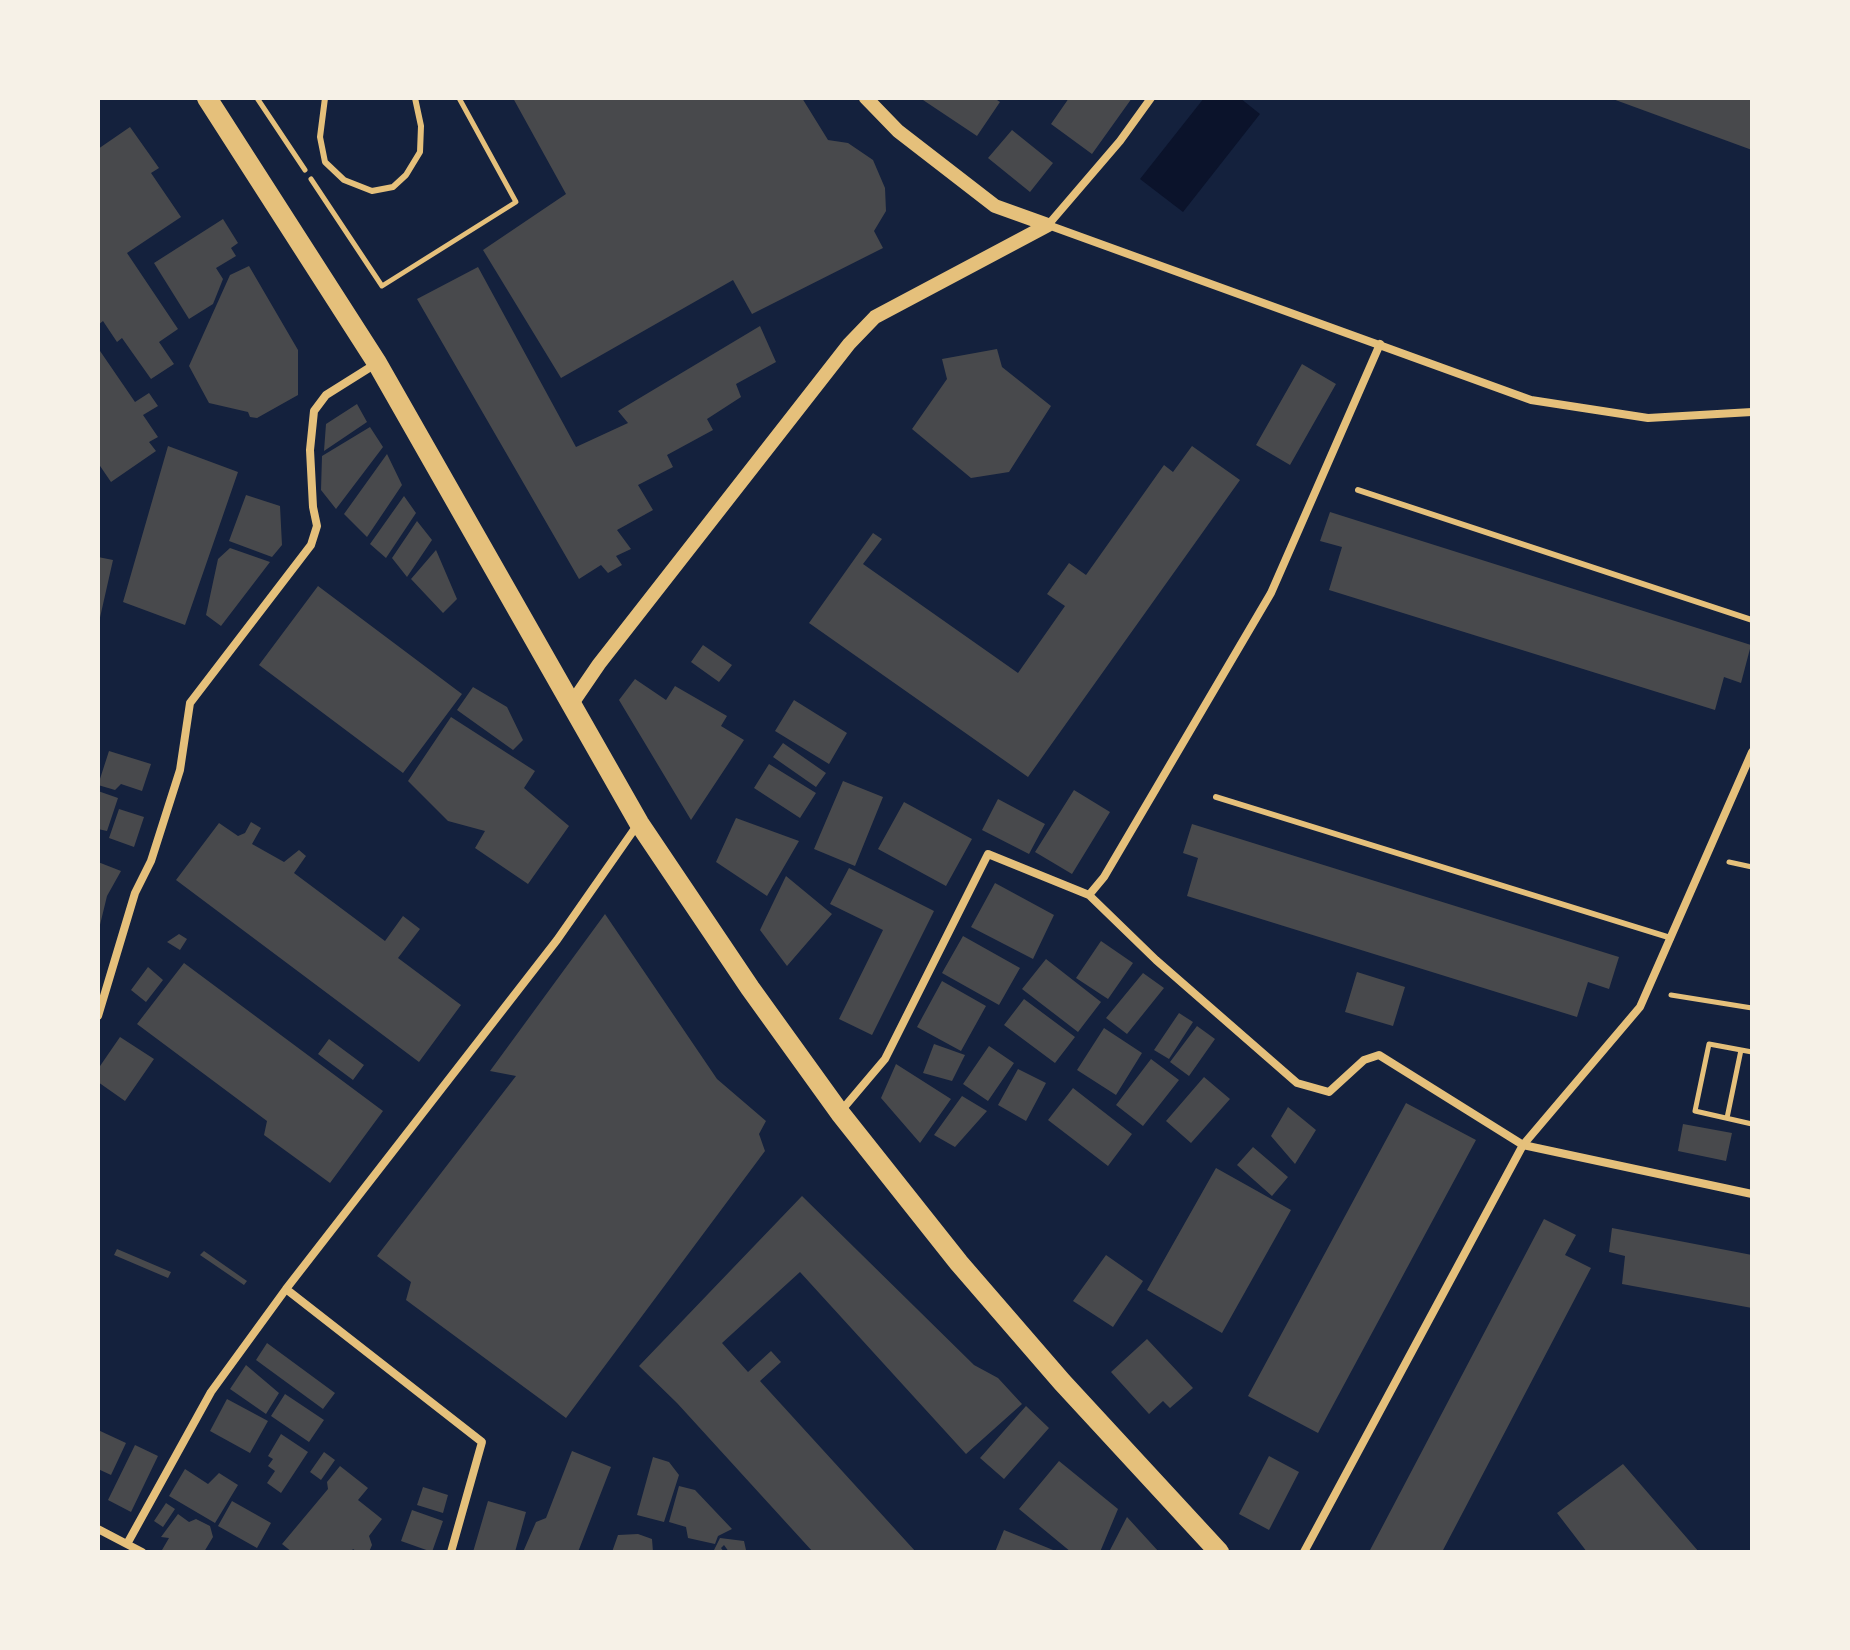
<!DOCTYPE html>
<html>
<head>
<meta charset="utf-8">
<style>
  body { margin:0 }
  #map { position:relative; width:1850px; height:1650px; overflow:hidden; background:#14213d; font-family:Inter,sans-serif }
  canvas { display:block }
  .frame { position:absolute; inset:0; border:100px solid #f6f1e7; pointer-events:none }
</style>
</head>
<body>
<div id="map">
<canvas width="1850" height="1650"></canvas>
<div class="frame"></div>
</div>
<script>
const ctx = document.querySelector('canvas').getContext('2d');
ctx.lineJoin = 'round';
function fill(path, color) {
  ctx.fillStyle = color;
  ctx.fill(path, 'evenodd');
}
function shape(rows) {
  const path = new Path2D();
  for (const r of rows) {
    path.moveTo(r[0], r[1]);
    for (let i = 2; i < r.length; i += 2) path.lineTo(r[i], r[i + 1]);
  }
  return path;
}
function trace(path, color, width, dash) {
  ctx.strokeStyle = color;
  ctx.lineWidth = width;
  ctx.lineCap = dash ? 'butt' : 'round';
  ctx.setLineDash(dash || []);
  ctx.stroke(path);
}
const water = shape([
  [1204,98,1240,98,1260,114,1183,212,1140,179]
]);
const building = shape([
  [513,98,802,98,828,140,848,143,873,160,885,188,886,211,874,231,883,248,752,314,733,280,561,378,483,250,566,194],
  [920,98,994,98,1000,102,977,136],
  [1069,98,1132,98,1092,154,1051,124],
  [1610,98,1752,98,1752,150],
  [130,127,159,168,151,173,181,217,127,253,178,329,159,342,174,364,151,379,122,338,117,342,103,321,98,325,98,149],
  [1012,130,1053,163,1030,192,988,158],
  [223,219,238,243,231,248,236,256,216,268,223,279,213,304,189,319,154,263],
  [249,266,298,350,298,395,257,418,250,417,248,412,209,403,189,366,230,275],
  [478,267,576,447,628,423,618,411,760,326,776,362,736,384,741,397,707,419,713,430,667,455,673,467,638,485,653,510,617,530,631,549,616,556,622,565,608,573,601,565,579,579,417,299],
  [98,348,135,402,149,393,158,406,143,415,158,437,149,442,156,451,111,482,98,463],
  [997,349,1002,367,1051,406,1009,472,971,478,912,429,947,379,942,359],
  [1302,364,1336,384,1290,465,1256,445],
  [357,404,367,422,324,451,326,424],
  [370,427,383,447,336,509,321,490,322,456],
  [168,446,238,472,185,625,123,602],
  [1192,446,1240,480,1028,777,809,623,873,533,882,539,863,564,1018,673,1065,606,1047,594,1069,563,1086,575,1164,465,1173,472],
  [387,454,402,485,367,537,344,514],
  [246,495,280,506,282,545,272,557,229,541],
  [404,496,416,513,386,558,370,544],
  [1330,512,1751,645,1741,683,1724,677,1715,710,1329,590,1342,547,1320,541],
  [417,521,432,540,407,577,392,558],
  [230,548,270,562,221,626,206,615,218,559],
  [436,550,457,599,443,613,411,579],
  [98,557,113,560,99,622,98,622],
  [318,586,462,694,403,773,259,665],
  [703,645,732,665,719,682,691,662],
  [635,679,666,700,675,686,727,716,721,726,744,740,691,820,619,700],
  [473,687,507,707,523,740,513,750,457,710],
  [794,700,847,733,829,764,775,731],
  [451,717,535,771,524,788,569,826,528,884,475,848,485,831,448,821,408,781],
  [783,743,826,773,816,787,773,757],
  [109,751,151,764,142,791,121,784,115,790,98,785],
  [769,764,816,793,800,818,754,788],
  [843,781,883,797,855,866,814,849],
  [1074,790,1110,812,1072,874,1035,852],
  [98,791,118,798,107,831,98,829],
  [998,799,1045,824,1029,854,982,830],
  [904,802,972,839,946,886,878,849],
  [119,809,144,817,134,847,109,838],
  [736,818,799,841,767,896,716,862],
  [251,822,261,828,252,844,284,862,299,850,306,856,294,873,385,941,403,916,420,929,398,958,461,1005,419,1062,176,880,219,823,238,836,245,833],
  [1192,824,1619,957,1609,989,1588,982,1577,1017,1187,896,1198,858,1183,853],
  [98,862,121,871,107,896,99,929],
  [849,868,934,911,872,1035,839,1019,883,930,830,904],
  [786,876,832,914,787,966,760,930],
  [995,883,1054,915,1033,959,971,927],
  [605,914,717,1079,766,1121,759,1134,765,1151,566,1418,406,1300,411,1282,377,1256,516,1076,490,1071],
  [179,934,187,939,180,950,167,942],
  [963,936,1020,968,999,1005,942,973],
  [1101,941,1133,963,1108,999,1076,978],
  [1046,959,1101,1002,1078,1032,1022,989],
  [184,963,383,1111,330,1183,264,1135,267,1121,137,1024],
  [148,967,163,980,146,1002,131,990],
  [1357,972,1405,987,1393,1026,1345,1012],
  [1143,973,1164,988,1127,1034,1106,1018],
  [942,981,986,1006,961,1051,917,1027],
  [1024,999,1075,1037,1055,1063,1004,1025],
  [1179,1013,1193,1022,1169,1059,1154,1050],
  [1197,1026,1215,1039,1189,1076,1170,1062],
  [1104,1028,1142,1053,1116,1095,1077,1070],
  [120,1037,154,1059,125,1101,98,1082,98,1069],
  [329,1039,364,1065,353,1080,318,1054],
  [934,1044,965,1055,952,1081,923,1073],
  [989,1046,1014,1063,988,1101,963,1084],
  [1151,1059,1179,1080,1143,1126,1116,1105],
  [896,1064,951,1099,920,1143,881,1098],
  [1018,1069,1046,1083,1026,1121,998,1105],
  [1204,1077,1230,1099,1191,1143,1166,1121],
  [1073,1088,1132,1134,1108,1166,1048,1120],
  [962,1096,987,1111,955,1147,934,1135],
  [1406,1103,1476,1140,1318,1433,1248,1396],
  [1288,1107,1316,1130,1295,1164,1271,1136],
  [1683,1124,1732,1133,1726,1161,1678,1151],
  [1253,1147,1288,1177,1272,1196,1237,1165],
  [1216,1168,1291,1210,1222,1333,1147,1290],
  [802,1196,974,1365,998,1378,1022,1404,966,1454,800,1272,722,1343,748,1372,771,1351,781,1362,760,1381,916,1552,813,1552,677,1403,639,1366],
  [1544,1219,1576,1235,1565,1255,1591,1268,1442,1552,1369,1552],
  [1612,1228,1752,1255,1752,1308,1622,1284,1625,1256,1609,1252],
  [117,1249,171,1272,168,1278,114,1255],
  [204,1251,247,1281,244,1285,200,1255],
  [1106,1255,1143,1281,1113,1327,1073,1301],
  [1147,1339,1193,1388,1170,1408,1163,1401,1149,1414,1111,1372],
  [267,1343,335,1393,323,1409,256,1360],
  [246,1365,279,1393,266,1414,230,1389],
  [285,1394,324,1420,309,1442,271,1416],
  [227,1399,268,1421,250,1453,210,1431],
  [1026,1406,1049,1428,1004,1479,980,1458],
  [98,1430,126,1443,111,1475,98,1469],
  [281,1434,308,1452,281,1493,267,1483,275,1471,268,1466,273,1459,268,1456],
  [135,1445,158,1456,131,1512,108,1500],
  [572,1451,611,1467,578,1552,523,1552,536,1522,546,1518],
  [324,1452,335,1460,321,1480,310,1472],
  [1269,1456,1299,1472,1269,1530,1239,1514],
  [653,1457,669,1462,679,1475,664,1522,637,1515],
  [1059,1461,1118,1509,1100,1552,1071,1552,1019,1509],
  [1623,1464,1699,1552,1587,1552,1557,1513],
  [340,1466,368,1488,358,1500,382,1519,369,1536,372,1545,369,1552,357,1552,353,1549,351,1552,292,1552,282,1544,328,1489,327,1482],
  [185,1469,208,1484,219,1473,238,1485,215,1523,169,1496],
  [679,1486,695,1490,732,1529,718,1536,715,1544,688,1538,686,1527,669,1522],
  [423,1487,448,1495,443,1513,417,1505],
  [232,1501,271,1523,257,1548,218,1526],
  [488,1501,526,1512,515,1552,473,1552],
  [166,1503,175,1509,163,1527,154,1521],
  [412,1510,443,1521,432,1552,401,1541],
  [178,1514,189,1522,196,1519,210,1526,213,1537,204,1552,166,1552,162,1550,169,1538,161,1537],
  [1127,1517,1159,1552,1109,1552],
  [1004,1530,1058,1552,995,1552],
  [638,1534,652,1539,653,1552,612,1552,618,1535],
  [720,1538,744,1541,746,1550,729,1552,724,1545,721,1548,724,1552,713,1552]
]);
const path = shape([
  [257,98,305,170],
  [311,179,382,286,516,202,459,98],
  [1729,862,1752,867],
  [1671,995,1752,1008],
  [1752,1052,1709,1044,1695,1111,1752,1124],
  [1727,1118,1741,1050]
]);
const service = shape([
  [325,98,320,137,325,162,344,180,372,191,393,187,406,175,420,152,421,126,415,98],
  [1358,490,1752,620],
  [1216,797,1671,938]
]);
const minor = shape([
  [1151,98,1120,141,1048,225,1531,400,1648,418,1752,412],
  [1089,895,1104,877,1271,593,1380,344],
  [98,1016,135,893,151,861,180,770,190,703,311,545,317,526,313,507,310,450,314,411,326,395,377,363],
  [841,1111,885,1059,988,854,1089,895,1156,960,1297,1083,1329,1092,1364,1060,1379,1055,1523,1145,1752,1194],
  [98,1529,142,1552],
  [127,1544,211,1392,286,1289],
  [451,1552,482,1442,286,1289,557,940,638,824],
  [1304,1552,1523,1145,1640,1007,1752,752]
]);
const tertiary = shape([
  [866,98,898,131,995,206,1048,225],
  [571,705,599,664,849,344,875,317,1048,225]
]);
const primary = shape([
  [207,98,377,363,639,823,750,988,840,1113,959,1263,1062,1382,1219,1552]
]);
fill(water, '#0b132b');
fill(building, '#48494c');
trace(path, '#e5c07b', 5);
trace(service, '#e5c07b', 6);
trace(minor, '#e5c07b', 8);
trace(tertiary, '#e5c07b', 14);
trace(primary, '#e5c07b', 20);
</script>
</body>
</html>
